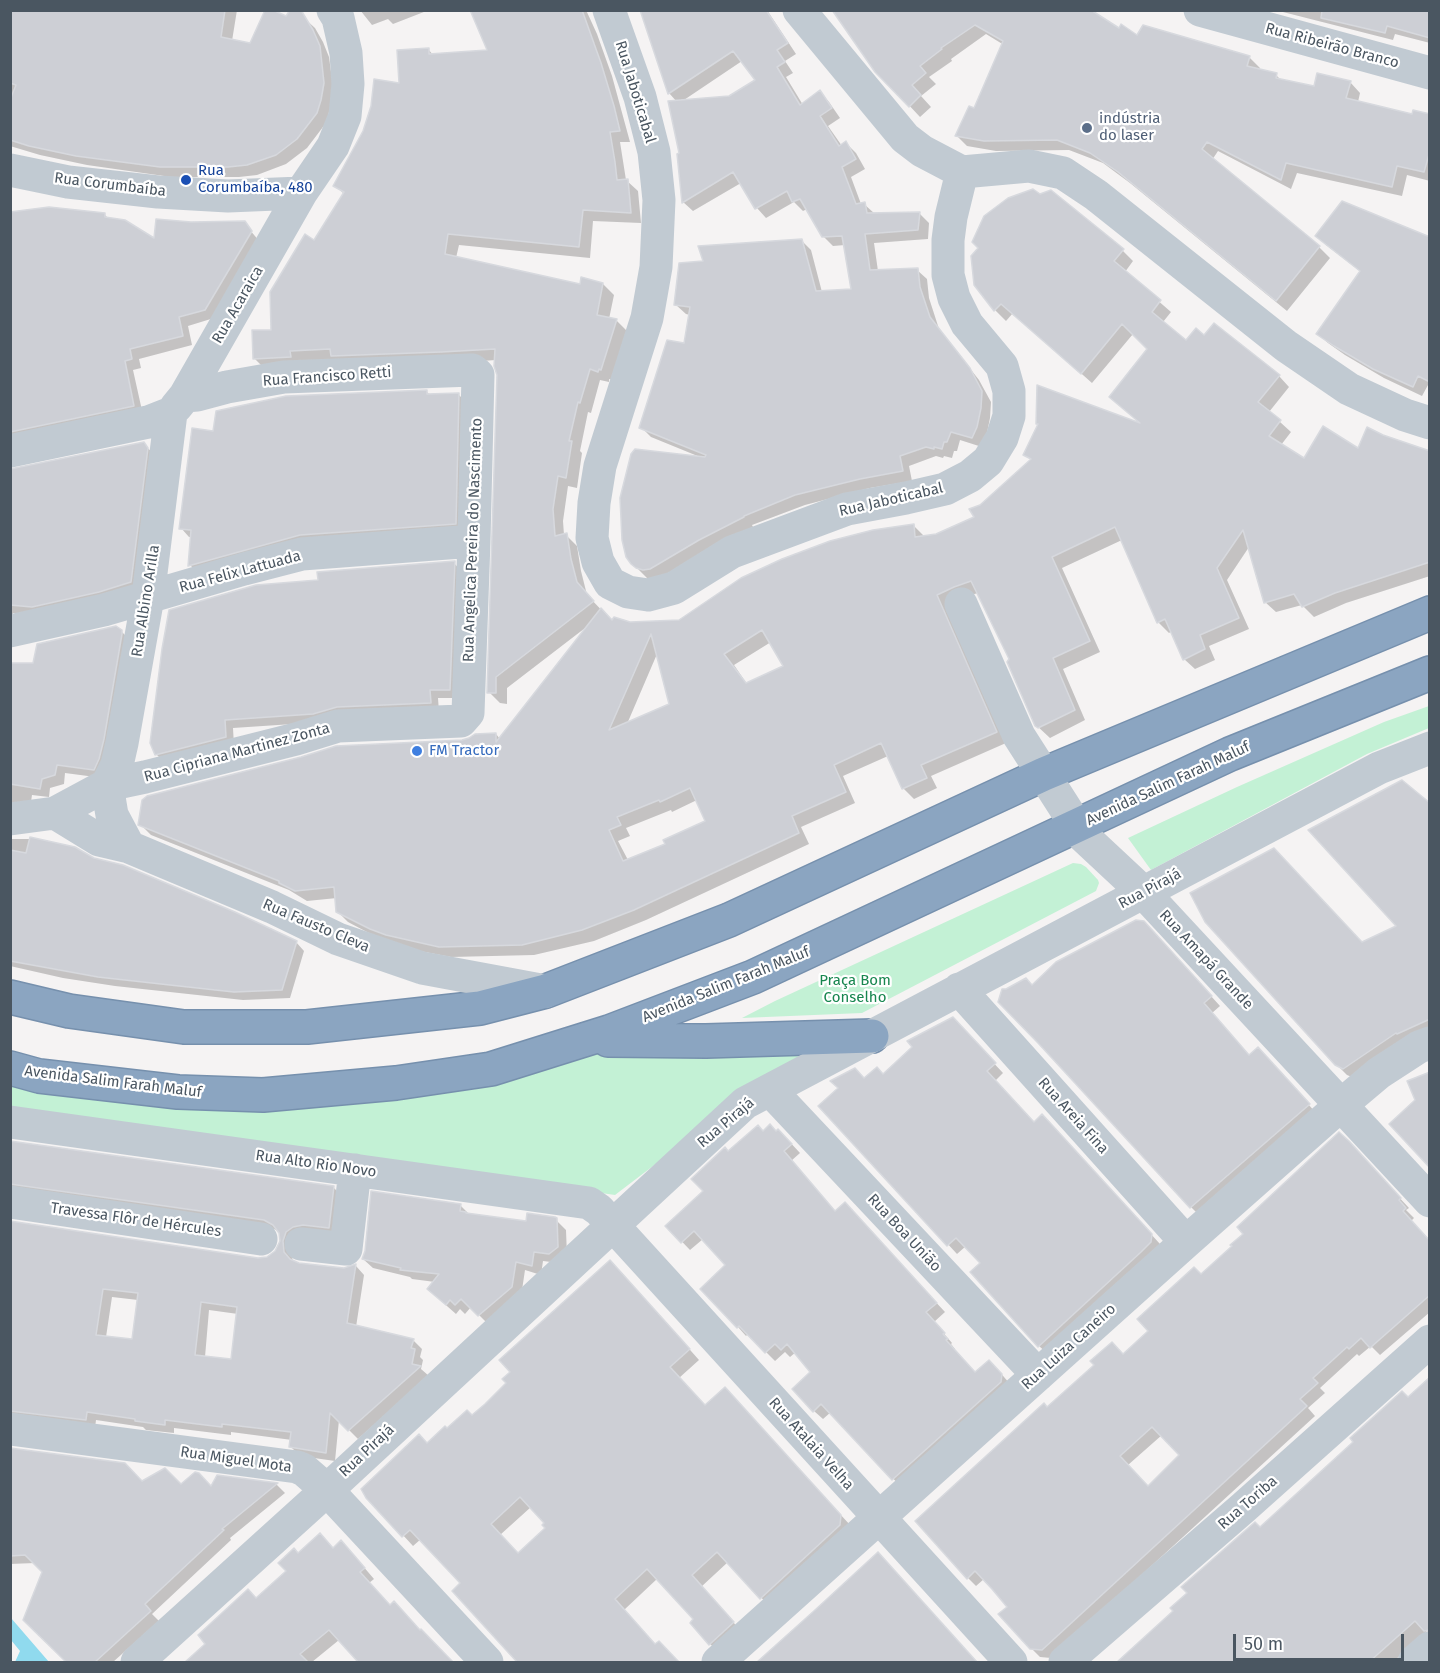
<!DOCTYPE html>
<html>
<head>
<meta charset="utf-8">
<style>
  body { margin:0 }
  #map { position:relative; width:1440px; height:1673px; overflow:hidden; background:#f5f3f3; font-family:"Fira Sans",sans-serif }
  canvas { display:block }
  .frame { position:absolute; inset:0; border:12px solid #4a5661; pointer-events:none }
  .scale { position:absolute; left:1233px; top:1634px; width:171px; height:27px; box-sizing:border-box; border:3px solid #4a5661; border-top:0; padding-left:8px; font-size:18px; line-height:21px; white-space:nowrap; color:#4a5661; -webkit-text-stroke:4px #fff; paint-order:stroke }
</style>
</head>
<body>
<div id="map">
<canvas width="1440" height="1673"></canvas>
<div class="frame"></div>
<div class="scale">50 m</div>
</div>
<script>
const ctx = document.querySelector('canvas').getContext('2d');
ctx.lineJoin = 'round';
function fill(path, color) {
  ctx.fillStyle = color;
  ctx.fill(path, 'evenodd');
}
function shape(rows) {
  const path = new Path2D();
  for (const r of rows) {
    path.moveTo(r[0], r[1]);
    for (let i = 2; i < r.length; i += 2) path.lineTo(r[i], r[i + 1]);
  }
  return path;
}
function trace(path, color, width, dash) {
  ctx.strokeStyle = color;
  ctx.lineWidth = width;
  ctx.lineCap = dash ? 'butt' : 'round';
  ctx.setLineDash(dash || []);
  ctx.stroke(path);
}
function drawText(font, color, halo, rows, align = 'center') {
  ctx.font = font + ' "Fira Sans",sans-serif';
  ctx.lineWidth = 4.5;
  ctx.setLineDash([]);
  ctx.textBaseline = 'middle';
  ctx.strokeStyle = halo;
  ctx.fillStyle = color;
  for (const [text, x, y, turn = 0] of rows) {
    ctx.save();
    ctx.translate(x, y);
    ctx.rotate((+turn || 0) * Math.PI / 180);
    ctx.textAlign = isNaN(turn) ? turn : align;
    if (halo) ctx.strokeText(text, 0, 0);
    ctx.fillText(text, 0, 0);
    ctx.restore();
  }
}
const green = shape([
  [1429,706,1429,728,1367,754,1151,870,1128,838,1237,787,1384,722],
  [1073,863,1081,864,1086,867,1098,880,1099,883,1096,891,862,1013,742,1018,775,1001],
  [604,1049,807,1054,754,1089,615,1195,11,1107,11,1080,199,1107,313,1107,476,1089]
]);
const water = shape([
  [11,1618,49,1662,15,1662,20,1651,11,1640]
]);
const shadow = shape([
  [10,10,237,10,232,41,251,45,286,18,304,18,315,28,323,42,329,57,334,94,326,123,307,148,286,164,257,175,239,177,171,177,87,165,40,155,10,146],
  [360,10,429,10,393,24,388,19,372,25],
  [472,10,586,10,597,34,612,76,630,142,620,142,626,180,638,191,641,223,593,221,590,258,459,245,456,258,581,286,603,284,614,295,609,319,616,320,627,331,612,380,609,379,609,382,600,380,591,413,588,412,580,451,582,453,577,488,568,486,563,521,564,535,566,535,577,546,581,571,587,595,613,622,630,623,680,621,913,525,925,537,936,535,976,517,980,506,1032,461,1025,455,1143,425,1111,397,1149,349,1133,334,1092,383,1013,313,1006,321,995,310,975,285,1123,251,1133,261,1125,272,1171,312,1163,322,1187,342,1204,337,1279,376,1289,387,1269,412,1291,432,1281,445,1304,460,1359,450,1430,454,1430,576,1346,603,1314,617,1302,605,1276,612,1265,602,1249,547,1227,580,1249,629,1209,646,1215,660,1195,669,1184,659,1172,631,1169,633,1158,622,1122,540,1062,568,1100,652,1063,669,1085,720,1050,738,1036,725,1011,659,978,593,964,597,1006,743,931,776,937,788,914,799,903,788,888,756,843,776,855,803,801,827,809,844,646,920,594,941,534,955,451,957,414,950,382,940,348,922,337,911,337,898,307,901,289,890,151,835,140,824,462,741,496,734,500,739,589,625,507,688,507,704,500,703,489,692,498,375,496,360,452,363,265,369,254,358,273,331,315,242,345,195,335,185,400,85,428,49,434,56,490,51],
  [771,642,786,667,747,684,734,665],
  [657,654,670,705,627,724],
  [697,800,707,821,667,845,628,860,618,841,630,836,626,828,671,810,672,812],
  [642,10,767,10,796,54,785,61,793,73,786,77,803,105,820,92,829,102,840,118,828,126,842,146,846,143,856,153,865,169,851,177,861,204,864,204,875,214,920,214,929,223,928,239,874,243,878,271,917,270,927,279,929,298,939,329,979,380,991,402,990,418,986,438,982,447,960,440,957,451,954,451,952,458,944,456,943,458,936,456,909,466,912,481,870,488,805,505,752,525,753,527,709,549,660,578,654,579,647,578,632,563,700,457,651,437,641,427,686,345,690,315,686,314,676,305,705,262,801,240,811,250,822,292,852,290,845,245,833,246,823,236,807,209,803,211,794,202,766,218,757,208,741,183,693,211,683,202,677,102,669,93],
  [742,61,757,81,730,98,681,102],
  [834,10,1119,30,1137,37,1249,57,1260,68,1259,71,1276,75,1282,81,1315,87,1350,82,1360,93,1358,102,1413,116,1430,116,1430,181,1407,175,1402,196,1297,173,1291,189,1218,151,1212,160,1319,247,1330,258,1287,311,1130,183,1103,163,1069,150,996,151,967,146,957,136,974,110,1004,45,986,34,951,59,952,61,929,77,936,84,921,96,931,107,920,117,877,71],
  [1275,10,1430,10,1430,43,1395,34,1393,40],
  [10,214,105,215,109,219,156,240,191,224,244,223,260,242,214,318,188,326,192,345,139,359,141,368,133,370,143,415,10,444],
  [1317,236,1430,240,1430,386,1428,385,1422,396,1384,378,1345,355,1328,343,1318,334,1361,272,1326,245],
  [427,392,430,395,458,394,467,403,464,531,198,573,190,565,192,537,189,537,181,528,214,432],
  [143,444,153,453,140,592,42,616,13,613,12,623,10,624,10,471],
  [454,563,462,572,458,698,438,698,439,712,323,722,233,728,234,746,165,763,156,754,320,581],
  [121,631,131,641,103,778,65,773,64,784,50,788,49,797,32,795,31,802,10,807,10,664,34,665],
  [1430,805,1430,1033,1354,1078,1347,1075,1336,1064,1362,944,1398,927],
  [10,839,31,839,94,860,296,942,304,951,290,998,243,1000,115,986,63,978,10,966],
  [1153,932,1220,1006,1212,1013,1250,1056,1267,1058,1317,1114,1200,1216,1191,1207,1032,987],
  [961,1028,1003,1073,995,1081,1034,1123,1051,1124,1160,1244,1048,1354,1039,1346,982,1263,966,1246,957,1254,820,1106,865,1080,884,1075],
  [763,1132,787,1139,800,1153,791,1161,836,1212,853,1213,945,1312,934,1322,952,1343,951,1344,955,1349,954,1350,976,1374,998,1370,1010,1384,902,1488,831,1412,823,1419,814,1411,812,1372,796,1352,790,1357,785,1352,775,1361,748,1334,746,1336,738,1327,727,1265,703,1239,690,1250,667,1226,705,1191,729,1153],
  [10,1143,334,1188,343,1197,338,1237,291,1251,293,1262,299,1264,344,1269,356,1266,364,1275,356,1327,413,1340,422,1349,420,1357,423,1360,421,1369,429,1376,358,1439,339,1420,335,1461,300,1456,291,1447,292,1440,231,1432,231,1435,174,1428,174,1433,146,1430,143,1427,96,1420,95,1428,10,1419,10,1223,258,1259,269,1258,277,1251,281,1243,280,1232,274,1229,23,1192,10,1195],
  [112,1297,138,1300,133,1341,106,1337],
  [209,1310,238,1314,232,1361,205,1357],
  [1357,1152,1409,1208,1406,1210,1414,1218,1411,1221,1430,1242,1430,1312,1380,1355,1371,1346,1359,1356,1357,1354,1320,1388,1325,1393,1308,1408,1315,1416,1051,1658,1040,1657,1031,1648,1009,1607,984,1579,976,1586,968,1578,1047,1409,1123,1356,1150,1331,1202,1276],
  [1162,1435,1182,1456,1148,1487,1128,1465],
  [460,1205,470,1215,528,1222,556,1220,566,1230,567,1256,559,1263,543,1261,541,1275,525,1270,521,1297,489,1325,471,1307,465,1314,460,1309,456,1314,439,1299,435,1282,412,1279,410,1277,373,1268,363,1259],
  [621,1272,699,1360,679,1378,705,1407,735,1400,851,1526,771,1608,728,1562,701,1587,743,1633,721,1654,710,1644,696,1619,658,1578,624,1610,656,1646,669,1653,678,1662,519,1662,454,1591,462,1583,421,1539,413,1546,368,1497,427,1444,447,1430,472,1417],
  [531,1507,546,1524,547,1528,518,1555,500,1535],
  [1430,1385,1430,1634,1427,1631,1393,1662,1118,1662,1175,1611,1260,1529,1408,1399],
  [10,1449,142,1483,212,1488,218,1477,277,1485,285,1493,230,1538,231,1540,152,1614,159,1621,113,1662,68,1662,25,1619,44,1572,35,1563,10,1564],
  [334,1549,351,1552,374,1579,369,1583,390,1606,421,1631,451,1662,359,1662,339,1640,312,1662,187,1662,288,1571,298,1555],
  [878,1554,976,1662,759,1662]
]);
const building = shape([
  [10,10,225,10,221,37,250,43,265,10,273,10,286,16,290,10,301,10,313,30,320,46,324,83,321,100,317,113,297,139,276,155,247,165,228,167,160,167,76,156,29,146,10,140,10,100,16,85,10,83,10,10],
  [470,10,582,10,601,63,614,106,620,131,610,132,615,162,617,180,628,179,631,213,583,210,579,247,448,234,445,254,580,284,581,277,603,283,597,315,617,319,601,370,599,369,598,372,590,369,580,403,578,402,569,441,572,441,566,478,558,476,553,509,555,536,567,533,571,559,577,582,594,601,496,677,496,693,487,693,497,375,494,366,495,349,441,352,331,356,330,349,290,351,291,357,253,359,252,330,271,330,270,292,305,234,314,240,344,192,333,186,363,131,371,106,374,79,399,83,397,50,429,48,429,54,487,50,470,10],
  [640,10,766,10,788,43,777,50,785,62,777,67,800,105,820,90,832,108,820,116,839,146,846,141,856,159,842,167,856,204,865,202,867,213,920,212,918,230,865,234,870,270,918,268,920,287,930,317,970,368,982,391,981,408,977,427,972,438,951,432,947,442,944,442,942,449,934,447,934,449,926,447,900,456,903,471,860,479,795,495,744,516,744,517,699,540,650,569,643,570,636,568,631,564,626,557,622,540,620,498,631,454,635,449,705,457,706,455,639,428,667,340,684,343,690,307,674,305,679,263,703,261,698,246,802,239,816,291,851,289,842,236,822,237,800,199,792,202,787,191,755,209,733,172,682,203,677,154,679,153,668,101,729,96,755,80,733,51,668,94,640,10],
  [832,10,1091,10,1119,28,1121,24,1137,35,1143,25,1250,56,1247,66,1277,73,1276,78,1314,86,1317,73,1351,81,1346,98,1412,114,1413,110,1430,114,1430,151,1424,172,1397,166,1392,187,1286,163,1281,180,1207,142,1202,149,1320,246,1276,301,1118,172,1090,153,1057,140,984,141,955,136,969,106,974,108,1003,41,975,25,941,48,942,49,920,66,926,73,912,85,921,95,909,107,875,72,832,10],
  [1322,10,1430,10,1430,38,1387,26,1385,33,1321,18,1322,10],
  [1033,189,1040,194,1051,190,1124,249,1114,261,1161,300,1152,312,1186,340,1196,328,1204,335,1214,323,1280,375,1258,402,1281,420,1269,436,1304,458,1323,426,1358,448,1367,427,1383,435,1430,451,1430,562,1335,593,1302,607,1294,594,1264,603,1243,530,1217,568,1239,618,1200,635,1205,649,1183,660,1165,619,1157,623,1115,527,1052,557,1090,641,1053,658,1075,710,1038,728,1035,726,1007,662,1009,659,971,581,954,587,937,595,997,732,921,765,927,778,902,789,881,743,834,765,846,792,792,816,799,833,634,910,582,930,522,945,439,947,386,935,370,929,336,912,334,887,295,891,279,883,279,881,138,825,142,800,147,796,301,757,336,746,462,740,469,738,475,734,496,733,496,742,601,608,612,620,614,617,630,622,679,620,741,578,782,559,830,541,873,530,914,524,915,537,936,534,974,517,969,509,980,505,1031,459,1023,455,1038,424,1036,424,1037,385,1140,423,1109,397,1147,349,1122,324,1081,374,1001,304,994,311,974,285,971,256,978,248,972,242,984,216,1008,198,1033,189],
  [762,630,783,666,746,683,724,654,762,630],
  [651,634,669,704,609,730,651,634],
  [690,788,705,821,663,840,665,844,623,861,609,830,621,825,617,817,654,802,659,800,660,802,690,788],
  [1342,201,1430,237,1430,382,1418,376,1413,387,1373,369,1334,346,1316,334,1360,271,1315,236,1342,201],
  [49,207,105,213,105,217,125,220,154,238,156,219,191,222,245,221,252,231,205,310,179,317,183,336,130,349,132,359,125,361,134,406,10,432,10,212,49,207],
  [427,390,427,394,459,393,456,524,300,535,188,566,191,530,179,529,192,428,213,431,216,411,286,396,427,390],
  [144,442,148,448,131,582,99,592,32,607,10,605,10,469,144,442],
  [455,561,450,690,430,690,431,703,337,707,313,714,225,720,226,737,155,755,150,743,162,649,169,610,256,585,318,580,317,572,455,561],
  [116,626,122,630,122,634,104,739,99,759,94,770,57,765,55,775,42,779,40,789,10,784,10,663,33,663,37,644,116,626],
  [1402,780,1430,803,1430,1019,1397,1034,1396,1033,1343,1069,1335,1065,1205,922,1190,893,1274,848,1362,942,1396,926,1308,830,1402,780],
  [30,837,75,847,94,858,123,865,235,912,297,941,282,990,234,992,170,985,98,977,10,961,10,850,26,853,30,837],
  [1136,920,1144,921,1212,996,1204,1003,1249,1055,1258,1047,1310,1104,1190,1208,1038,1043,998,1002,1002,989,1006,989,1026,978,1032,985,1056,962,1136,920],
  [953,1017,996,1063,987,1071,1022,1109,1034,1122,1042,1114,1152,1234,1151,1242,1141,1252,1038,1347,970,1272,980,1263,956,1238,947,1246,818,1106,838,1088,830,1081,855,1068,864,1078,877,1067,883,1074,912,1047,907,1041,953,1017],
  [1430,1072,1430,1168,1389,1124,1415,1100,1407,1081,1430,1072],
  [770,1124,776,1131,778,1129,792,1144,784,1151,835,1211,845,1202,937,1303,926,1312,945,1333,943,1334,948,1339,946,1340,975,1372,989,1360,1002,1374,1001,1382,892,1480,821,1404,813,1412,792,1389,810,1372,787,1344,781,1350,775,1344,765,1353,739,1326,737,1328,700,1289,725,1265,694,1231,681,1243,665,1226,703,1191,691,1179,725,1147,728,1151,758,1125,763,1131,770,1124],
  [1339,1132,1349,1141,1401,1198,1399,1200,1406,1208,1403,1211,1430,1241,1430,1295,1370,1348,1361,1338,1349,1349,1347,1347,1313,1378,1318,1383,1300,1399,1307,1406,1042,1650,1030,1649,998,1614,1007,1607,992,1589,975,1571,967,1579,915,1521,1044,1403,1047,1407,1094,1365,1090,1361,1112,1342,1123,1354,1148,1331,1137,1319,1194,1267,1201,1274,1232,1246,1230,1245,1243,1234,1237,1227,1339,1132],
  [1152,1427,1179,1455,1148,1486,1120,1456,1152,1427],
  [10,1141,334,1186,329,1228,303,1225,293,1227,286,1232,283,1241,284,1252,290,1259,299,1263,344,1268,356,1264,347,1323,414,1339,411,1348,415,1349,412,1364,421,1366,348,1431,330,1413,326,1453,289,1447,291,1432,222,1424,222,1427,165,1420,165,1425,135,1421,135,1419,87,1412,86,1420,10,1411,10,1221,258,1258,267,1257,275,1251,280,1241,279,1233,273,1225,264,1220,10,1184,10,1141],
  [103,1289,138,1293,132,1339,96,1335,103,1289],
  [201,1302,237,1307,231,1359,195,1355,201,1302],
  [371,1191,461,1204,460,1211,466,1212,466,1213,526,1221,527,1213,555,1217,557,1218,558,1247,549,1254,534,1252,532,1266,516,1262,512,1287,478,1316,461,1299,455,1305,450,1300,446,1305,427,1289,439,1274,400,1270,401,1268,362,1259,365,1251,371,1191],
  [610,1260,690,1349,670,1367,705,1405,725,1387,841,1515,840,1525,760,1599,717,1552,692,1575,734,1622,709,1645,690,1623,693,1619,647,1569,615,1599,655,1644,659,1641,679,1662,517,1662,452,1591,460,1583,410,1530,402,1537,366,1498,361,1489,419,1434,427,1443,445,1426,447,1428,467,1410,472,1415,485,1404,506,1383,502,1379,510,1372,499,1360,610,1260],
  [520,1497,544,1523,542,1525,545,1528,518,1553,491,1524,520,1497],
  [1430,1377,1430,1630,1424,1631,1415,1621,1369,1662,1117,1662,1173,1611,1170,1608,1187,1593,1181,1587,1255,1522,1260,1527,1353,1442,1350,1438,1402,1391,1408,1397,1430,1377],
  [10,1448,125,1463,142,1481,165,1468,181,1484,195,1472,199,1473,211,1486,217,1475,278,1483,222,1529,224,1530,145,1604,151,1611,95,1662,66,1662,23,1620,42,1572,25,1555,10,1556,10,1448],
  [320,1533,333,1548,341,1540,365,1568,360,1572,390,1605,394,1601,420,1630,421,1629,453,1662,358,1662,329,1630,300,1654,308,1662,185,1662,205,1644,198,1635,248,1589,256,1598,286,1571,278,1563,294,1548,298,1553,320,1533],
  [878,1552,977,1662,757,1662,815,1610,878,1552]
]);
const minor = shape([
  [609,10,640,97,654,152,659,200,656,267,647,318,600,466,594,503,592,538,598,562,610,583,628,592,648,595,674,588,732,552,847,509,906,498,945,489,970,476,988,461,1002,438,1009,416,1009,391,1002,366,967,324,954,298,948,275,948,240,951,217,962,172],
  [799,10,905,138,922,151,962,172],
  [1200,10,1430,73],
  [10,170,68,182,158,192,228,196,301,193,333,146,345,116,348,84,346,53,338,18,333,10],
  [962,172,1029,166,1063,173,1096,195,1286,346,1349,389,1405,415,1430,423],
  [176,407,185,396,301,193],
  [171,413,148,597,122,743,117,765,107,785,112,815,129,847,272,907,338,939,422,968,546,991],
  [10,451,148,422,171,413],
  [961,604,1019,736,1083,836,1143,892,1430,1201],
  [10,631,104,610,244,569,302,554,474,541],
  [55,813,99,840,129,847],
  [10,819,55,813,107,785,145,777,296,739,338,726,461,721,468,713,474,541,478,375,477,374,472,370,284,377,227,387,197,395,185,396],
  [959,989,1186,1242],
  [770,1090,1038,1375],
  [10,1122,589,1203,599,1210,1011,1662],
  [10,1202,261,1239],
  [301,1244,346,1249,355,1170],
  [10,1429,297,1467,304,1470,327,1490,487,1662],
  [137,1662,327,1490,745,1103,1379,768,1430,748],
  [718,1662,1186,1242,1341,1105,1379,1073,1419,1047,1430,1043],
  [1065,1662,1243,1508,1430,1341],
  [1414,1662,1430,1648]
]);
const highway = shape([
  [10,997,69,1011,184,1027,307,1027,480,1008,546,991,729,920,1044,774,1430,613],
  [608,1040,706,1041,872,1036],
  [10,1068,39,1076,178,1092,263,1095,396,1083,491,1069,609,1032,753,977,1230,754,1430,673]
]);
const markers = [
  [1087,128,6,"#5c6f8a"],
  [186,180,6,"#1a4fb4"],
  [417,751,6,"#3f7fe0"]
];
const streetNames = [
  ["Rua Ribeirão Branco",1332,46,15],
  ["Rua Jaboticabal",635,92,73],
  ["Rua Corumbaíba",110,185,7],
  ["Rua Acaraica",238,305,-60],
  ["Rua Francisco Retti",327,377,-4],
  ["Rua Jaboticabal",891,500,-13],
  ["Rua Angelica Pereira do Nascimento",473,540,-88],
  ["Rua Felix Lattuada",240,572,-15],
  ["Rua Albino Arilla",146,601,-81],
  ["Rua Cipriana Martinez Zonta",237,753,-15],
  ["Avenida Salim Farah Maluf",1168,784,-25],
  ["Rua Pirajá",1150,889,-28],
  ["Rua Fausto Cleva",316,926,23],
  ["Rua Amapá Grande",1206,960,47],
  ["Avenida Salim Farah Maluf",726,985,-22],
  ["Avenida Salim Farah Maluf",113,1082,7],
  ["Rua Areia Fina",1073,1116,48],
  ["Rua Pirajá",726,1123,-40],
  ["Rua Alto Rio Novo",316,1164,8],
  ["Travessa Flôr de Hércules",136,1220,8],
  ["Rua Boa União",904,1233,47],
  ["Rua Luiza Caneiro",1069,1347,-42],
  ["Rua Atalaia Velha",811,1444,48],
  ["Rua Pirajá",367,1451,-43],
  ["Rua Miguel Mota",236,1460,8],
  ["Rua Toriba",1248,1503,-41]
];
const serviceNames = [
  ["indústria",1099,119],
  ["do laser",1099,136]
];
const transitNames = [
  ["Rua",198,171],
  ["Corumbaíba, 480",198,188]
];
const shopNames = [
  ["FM Tractor",429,751]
];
const parkNames = [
  ["Praça Bom",855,981],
  ["Conselho",855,998]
];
fill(green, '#c3f1d5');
fill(water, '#90daee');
fill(shadow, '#0003');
fill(building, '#cdcfd5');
trace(building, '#d7d9de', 1.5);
trace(highway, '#7690ad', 36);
trace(minor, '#c1cad2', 33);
trace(highway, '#8ba5c1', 33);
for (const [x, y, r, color] of markers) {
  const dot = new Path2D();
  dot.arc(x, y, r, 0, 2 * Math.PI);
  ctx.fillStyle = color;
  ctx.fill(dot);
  trace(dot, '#fff', 2);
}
drawText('15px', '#4a5661', '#fff', streetNames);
drawText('15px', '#4e5e75', '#fff', serviceNames, 'left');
drawText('15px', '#164399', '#fff', transitNames, 'left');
drawText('15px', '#366cbe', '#fff', shopNames, 'left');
drawText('15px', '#17864f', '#fff', parkNames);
</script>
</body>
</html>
